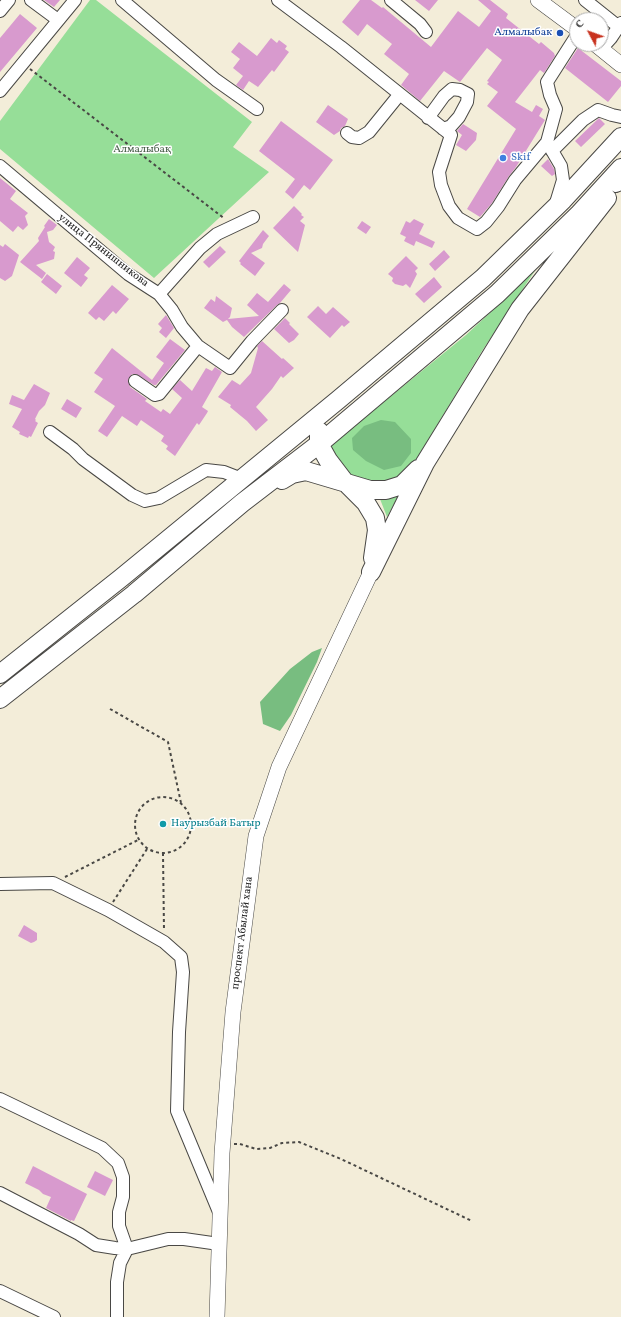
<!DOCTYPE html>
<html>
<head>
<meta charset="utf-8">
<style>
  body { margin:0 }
  #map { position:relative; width:621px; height:1317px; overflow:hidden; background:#f3edd9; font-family:Vollkorn,serif }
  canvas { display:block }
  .north { position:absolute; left:569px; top:12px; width:40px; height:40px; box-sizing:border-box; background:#fff; border:1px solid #aaa; border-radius:50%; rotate:311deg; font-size:11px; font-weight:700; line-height:16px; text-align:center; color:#2b2b2b }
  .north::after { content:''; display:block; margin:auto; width:14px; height:18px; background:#c8321e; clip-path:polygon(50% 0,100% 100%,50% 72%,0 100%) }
</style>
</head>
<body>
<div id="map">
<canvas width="621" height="1317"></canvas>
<div class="north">С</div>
</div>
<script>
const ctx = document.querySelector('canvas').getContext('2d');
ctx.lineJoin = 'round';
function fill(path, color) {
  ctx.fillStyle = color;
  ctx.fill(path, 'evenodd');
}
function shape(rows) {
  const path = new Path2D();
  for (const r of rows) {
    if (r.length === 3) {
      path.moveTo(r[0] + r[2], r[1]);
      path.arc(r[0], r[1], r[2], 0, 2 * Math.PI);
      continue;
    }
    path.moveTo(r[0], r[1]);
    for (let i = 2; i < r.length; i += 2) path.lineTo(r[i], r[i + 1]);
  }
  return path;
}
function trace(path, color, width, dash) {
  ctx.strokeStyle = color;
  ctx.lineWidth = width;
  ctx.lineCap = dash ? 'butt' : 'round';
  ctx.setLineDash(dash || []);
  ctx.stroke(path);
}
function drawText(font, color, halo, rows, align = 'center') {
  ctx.font = font + ' Vollkorn,serif';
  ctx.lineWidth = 3;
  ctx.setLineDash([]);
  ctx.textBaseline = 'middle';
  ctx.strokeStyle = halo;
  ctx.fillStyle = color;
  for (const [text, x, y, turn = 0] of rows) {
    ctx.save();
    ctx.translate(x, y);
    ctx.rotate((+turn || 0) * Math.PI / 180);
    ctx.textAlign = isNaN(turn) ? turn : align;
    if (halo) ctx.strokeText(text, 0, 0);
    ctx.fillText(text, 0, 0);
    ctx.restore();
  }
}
const green = shape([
  [90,0,96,0,252,122,233,147,269,172,154,278,0,149,0,121],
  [540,263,482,351,414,463,406,472,393,479,379,482,360,479,350,474,333,454,331,445,466,335,507,297],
  [398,496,387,517,380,499]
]);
const forest = shape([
  [381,420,395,422,411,439,411,453,401,466,384,470,366,461,353,450,352,438,364,426],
  [322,648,317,662,291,715,280,731,263,724,260,702,290,669,312,652]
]);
const building = shape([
  [44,0,60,0,54,7],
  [360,0,371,0,382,8,383,7,431,47,458,11,479,27,491,11,478,0,490,0,508,14,506,18,539,44,541,42,554,53,555,56,544,73,540,70,515,102,532,112,536,105,543,109,539,116,545,120,516,167,509,176,492,203,480,217,467,209,516,129,487,106,498,92,487,84,489,82,487,81,502,60,487,48,460,82,444,71,420,101,401,85,409,74,384,54,392,44,367,24,358,36,342,22],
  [415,0,438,0,429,11],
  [20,14,37,28,0,72,0,38],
  [271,38,277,43,279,40,287,46,285,49,289,52,274,72,272,70,258,87,249,81,243,90,236,85,243,76,233,68,240,59,231,52,239,42,257,56],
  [578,48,621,81,621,86,608,102,565,68],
  [328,105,348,119,345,126,341,128,340,131,334,135,316,122],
  [599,118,605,124,581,147,575,141],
  [281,121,333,160,310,190,304,185,293,199,285,192,295,179,259,151],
  [463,124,477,133,476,140,466,151,456,145,462,135,457,131],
  [548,159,554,169,555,174,552,176,541,166],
  [0,178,16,191,10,199,28,213,25,216,28,225,23,230,18,226,13,232,0,221],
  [294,206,302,214,301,215,304,217,300,221,305,225,298,252,273,228],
  [49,219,57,225,53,230,47,232,49,242,55,247,53,251,55,252,54,259,36,265,46,273,42,279,20,262,39,241,38,238,45,227,44,226],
  [414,219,424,224,419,234,435,242,432,248,416,241,414,246,404,241,406,237,400,234,406,221,410,223],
  [362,221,371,227,366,234,357,228],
  [263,230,269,236,263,244,262,248,251,253,265,263,255,276,240,264,241,263,239,261],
  [5,244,19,255,12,276,5,281,0,278,0,245,3,247],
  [220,246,226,252,209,268,203,262],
  [444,250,450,257,435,271,429,264],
  [406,256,418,268,415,271,417,274,410,288,406,284,403,286,395,284,392,281,393,278,388,274],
  [77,257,90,268,84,275,88,278,81,287,64,273],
  [47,274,62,286,56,294,41,282],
  [434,277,442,287,424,303,415,294],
  [284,284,291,290,280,303,277,305,244,337,232,327,227,320,223,322,204,308,211,299,215,302,216,296,232,308,230,317,228,319,259,316,247,305,257,293,268,302],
  [112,285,129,299,116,314,113,311,104,321,99,317,96,320,88,313],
  [318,306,326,314,333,307,350,322,344,327,342,325,330,338,307,317],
  [166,315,174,328,166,338,159,332,162,328,158,324],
  [285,318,290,323,289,324,299,334,294,340,289,343,274,329],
  [170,339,185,350,156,385,154,385,136,374,132,374,128,380,130,387,147,399,145,401,161,412,163,409,170,414,182,398,172,389,180,380,192,391,206,368,212,371,215,367,222,372,202,407,208,411,207,413,199,425,197,423,175,456,166,449,168,446,161,441,164,436,141,420,137,426,122,416,107,437,98,431,115,406,94,392,103,379,94,373,112,348,152,380,164,363,156,357],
  [262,341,282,359,283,358,294,368,283,378,281,376,272,389,256,407,268,420,256,431,247,421,230,407,231,405,218,397,232,380,240,385,251,373,258,348,257,346],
  [34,384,50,393,45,405,39,411,35,419,36,420,35,421,38,423,31,437,29,436,28,438,19,434,20,432,12,427,22,409,9,404,12,395,24,400],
  [67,399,82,408,76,418,61,409],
  [24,925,37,933,37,940,34,942,31,943,18,936],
  [33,1166,87,1194,74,1221,71,1220,71,1221,46,1208,51,1197,43,1194,39,1190,25,1183],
  [95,1171,113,1180,105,1196,87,1187]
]);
const path = shape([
  [30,69,225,219],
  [110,709,168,742,181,803],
  [163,825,28],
  [163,853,164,930],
  [65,877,138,840],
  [113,902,147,849],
  [234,1144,240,1144,256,1149,270,1148,282,1143,299,1142,341,1159,472,1221]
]);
const minor = shape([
  [31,0,58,20],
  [122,0,216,80,257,109],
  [278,0,341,47,451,135,439,172,441,185,449,206,458,218,477,229,486,222,498,207,515,180,547,142],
  [391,0,420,24,426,32],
  [585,0,619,27],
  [0,11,9,0],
  [601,49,611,38,621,23],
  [0,91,75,0],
  [428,118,444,96,452,89,460,90,468,94,467,102,459,117,451,126,443,129],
  [347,133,352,137,359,138,369,132,399,95],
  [552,151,583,120,598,110,612,115,621,117],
  [0,166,128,274,159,294,172,310,182,327,198,346,230,368,252,341,282,310],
  [616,186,621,184],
  [556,203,563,180,561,166,547,142,556,109,550,95,547,82,577,35],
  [159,294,200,248,217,234,253,217],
  [135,381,155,395,159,394,198,346],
  [50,432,73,449,83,459,132,495,145,501,159,498,206,470,224,472,242,479],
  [0,884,53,883,108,910,164,942,181,957,183,972,179,1032,177,1111,219,1212],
  [0,1099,102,1148,118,1163,123,1177,123,1197,119,1212,119,1226,127,1249,120,1263,117,1282,117,1317],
  [0,1193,79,1234,96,1245,115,1248,127,1249,168,1239,184,1239,219,1244],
  [0,1291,54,1317]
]);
const major = shape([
  [538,0,577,29],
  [595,44,621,65],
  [217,1317,222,1153,233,1012,256,836,279,767,371,572]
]);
const highway = shape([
  [319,431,319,444,328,460,344,481,366,503,375,518,377,530,373,558],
  [282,480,292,474,306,471,370,490,386,490,402,485,418,469],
  [371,572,425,463,520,309,607,198],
  [0,674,121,578,338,400,483,278,563,200,621,137],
  [0,699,134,594,242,503,319,444,497,294,578,215,621,168]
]);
const markers = [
  [560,33,4,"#1a4fb4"],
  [503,158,4,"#3f7fe0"],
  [163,824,4,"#0f9aa8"]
];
const transitNames = [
  ["Алмалыбак",552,33]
];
const parkNames = [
  ["Алмалыбақ",142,150]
];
const shopNames = [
  ["Skif",511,158]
];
const streetNames = [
  ["улица Прянишникова",103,251,38],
  ["проспект Абылай хана",243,933,-83]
];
const cultureNames = [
  ["Наурызбай Батыр",171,824]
];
fill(green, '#96de98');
fill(forest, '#78bd80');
fill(building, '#d89ace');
trace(minor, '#494845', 14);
trace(major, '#494845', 16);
trace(highway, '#494845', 20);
trace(path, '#494845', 2, [3, 3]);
trace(minor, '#fff', 12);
trace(major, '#fff', 15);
trace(highway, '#fff', 18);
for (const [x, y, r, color] of markers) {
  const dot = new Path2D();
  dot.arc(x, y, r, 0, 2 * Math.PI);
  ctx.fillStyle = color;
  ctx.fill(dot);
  trace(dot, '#fff', 1.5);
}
drawText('11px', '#164399', '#fff', transitNames, 'right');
drawText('11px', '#4b614c', '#fff', parkNames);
drawText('11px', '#366cbe', '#fff', shopNames, 'left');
drawText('11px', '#2b2b2b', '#fff', streetNames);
drawText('11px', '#0d838f', '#fff', cultureNames, 'left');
</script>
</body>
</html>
